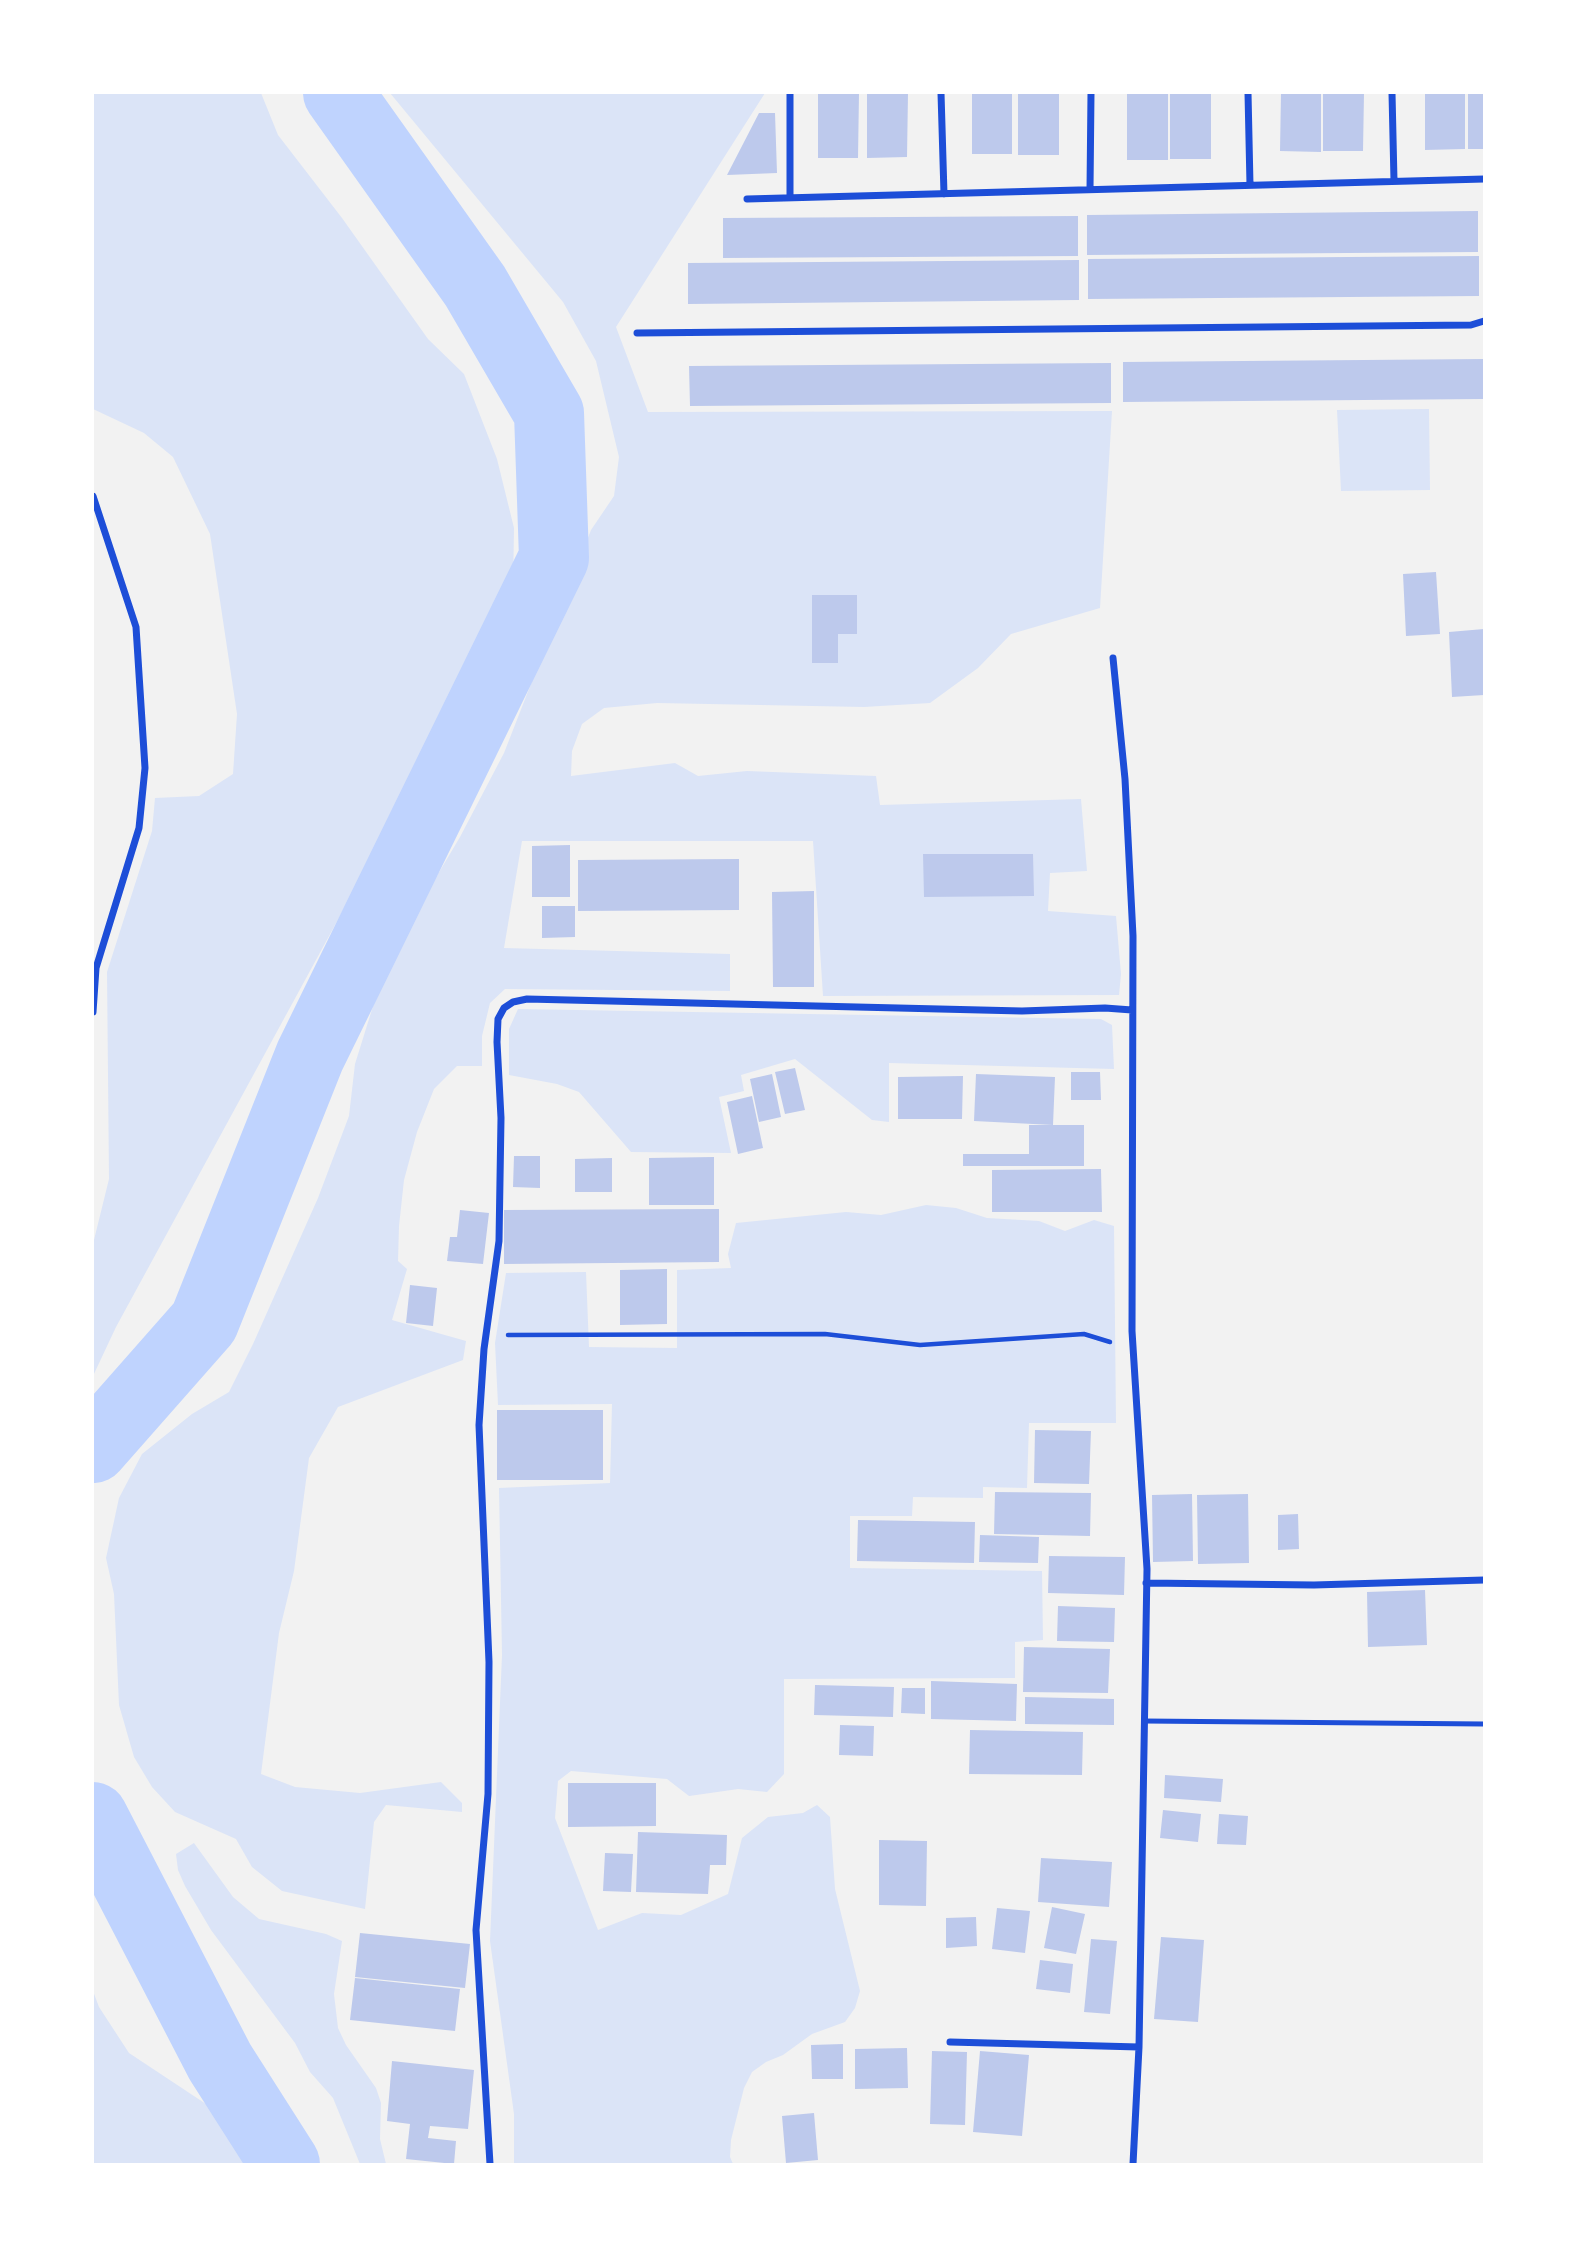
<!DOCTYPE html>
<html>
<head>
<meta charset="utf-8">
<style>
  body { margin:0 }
  #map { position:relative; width:1577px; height:2257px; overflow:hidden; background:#f2f2f2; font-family:Georgia,serif }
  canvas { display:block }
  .frame { position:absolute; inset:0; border:94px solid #fff; pointer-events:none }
</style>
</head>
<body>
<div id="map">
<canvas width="1577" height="2257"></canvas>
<div class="frame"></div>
</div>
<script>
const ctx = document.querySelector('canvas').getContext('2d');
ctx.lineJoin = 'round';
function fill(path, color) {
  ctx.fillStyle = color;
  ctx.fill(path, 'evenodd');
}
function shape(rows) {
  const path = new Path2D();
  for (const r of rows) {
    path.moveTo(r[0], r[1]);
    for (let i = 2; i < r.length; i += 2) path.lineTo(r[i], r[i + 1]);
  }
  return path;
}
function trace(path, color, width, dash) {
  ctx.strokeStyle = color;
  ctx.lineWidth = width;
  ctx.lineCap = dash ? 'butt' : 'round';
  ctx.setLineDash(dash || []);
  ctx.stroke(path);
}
const green = shape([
  [93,93,261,93,278,135,342,218,428,339,464,374,497,459,514,528,513,588,477,679,365,870,116,1327,93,1376,93,1244,109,1179,107,972,152,831,155,798,199,796,233,774,237,714,210,534,173,457,144,433,93,409],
  [390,93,765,93,616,327,648,412,1112,411,1100,608,1011,634,978,668,930,703,864,707,657,703,604,708,582,724,572,751,571,776,675,763,698,776,747,771,876,776,880,805,1081,799,1087,871,1050,873,1048,911,1116,916,1121,974,1119,995,823,996,813,841,522,841,504,948,730,954,730,991,505,989,490,1003,482,1036,482,1066,457,1066,434,1089,417,1132,404,1180,399,1226,398,1261,407,1269,392,1320,466,1341,463,1360,338,1407,309,1458,294,1571,279,1633,261,1774,295,1787,360,1793,441,1782,462,1803,462,1812,386,1805,374,1822,365,1909,282,1891,252,1867,236,1839,175,1812,152,1787,134,1757,119,1705,114,1594,106,1558,119,1498,142,1454,192,1414,229,1392,253,1344,318,1198,349,1116,355,1064,388,958,460,837,504,753,591,530,614,496,619,457,596,361,563,302],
  [1429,409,1430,490,1341,491,1337,410],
  [518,1009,1101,1019,1112,1025,1114,1069,889,1063,889,1122,872,1120,795,1059,741,1075,744,1091,719,1097,731,1153,631,1152,579,1092,557,1084,509,1075,509,1029],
  [926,1205,956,1208,987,1218,1039,1221,1065,1231,1094,1220,1114,1226,1116,1423,1029,1423,1027,1488,983,1487,983,1498,913,1497,912,1516,850,1516,850,1568,1042,1571,1043,1640,1015,1642,1015,1678,784,1679,784,1774,767,1792,738,1789,689,1796,667,1779,571,1771,558,1781,555,1818,598,1930,642,1913,681,1915,728,1894,742,1838,768,1817,803,1813,817,1805,830,1817,835,1889,860,1991,855,2008,845,2022,812,2034,783,2055,766,2062,752,2072,744,2088,731,2140,730,2157,733,2164,514,2164,514,2114,490,1941,502,1655,499,1488,610,1483,612,1404,498,1405,495,1343,506,1273,586,1272,589,1347,677,1348,677,1270,731,1268,728,1254,736,1223,846,1212,881,1215],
  [194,1843,233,1897,259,1919,326,1934,342,1941,334,1994,338,2028,346,2045,376,2088,381,2103,380,2139,386,2164,360,2164,333,2098,310,2072,295,2043,211,1930,185,1886,178,1870,176,1854],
  [93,1991,99,2007,129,2053,209,2106,261,2164,93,2164]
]);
const river = shape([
  [93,1448,204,1322,310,1056,554,558,549,413,475,286,338,93],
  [93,1817,220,2062,285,2164]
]);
const building = shape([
  [818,93,859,93,858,158,818,158],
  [867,93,908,93,907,157,867,158],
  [972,93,1012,93,1012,154,972,154],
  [1018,93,1059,93,1059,155,1018,155],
  [1127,93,1168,93,1168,160,1127,160],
  [1170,93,1211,93,1211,159,1170,159],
  [1281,93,1321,93,1321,152,1280,151],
  [1323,93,1364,93,1363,151,1323,151],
  [1425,93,1465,93,1465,149,1425,150],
  [1468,93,1484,93,1484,149,1468,149],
  [759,113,775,113,777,173,727,175],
  [1478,211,1478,252,1087,255,1087,215],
  [1078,216,1078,256,723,258,723,218],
  [1479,256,1479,296,1088,299,1088,259],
  [1079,260,1079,300,688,304,688,263],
  [1484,359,1484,399,1123,402,1123,362],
  [1111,363,1111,403,690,406,689,366],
  [1436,572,1440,634,1406,636,1403,574],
  [812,595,857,595,857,634,838,634,838,663,812,663],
  [1484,629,1484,695,1452,697,1449,632],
  [570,845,570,897,532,897,532,846],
  [923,854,1033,854,1034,896,924,897],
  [739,859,739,910,578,911,578,860],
  [814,891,814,987,773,987,772,892],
  [542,906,575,906,575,937,542,938],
  [795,1068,805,1110,785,1114,775,1072],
  [1071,1072,1100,1072,1101,1100,1071,1100],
  [772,1074,781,1117,759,1122,750,1079],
  [976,1074,1055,1077,1053,1125,974,1121],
  [963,1076,962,1119,898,1119,898,1077],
  [752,1096,763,1148,738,1154,727,1102],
  [1029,1125,1084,1125,1084,1166,963,1166,963,1154,1029,1154],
  [514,1156,540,1156,540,1188,513,1187],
  [714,1157,714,1205,649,1205,649,1158],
  [612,1158,612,1192,575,1192,575,1159],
  [1101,1169,1102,1212,992,1212,992,1170],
  [719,1209,719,1262,504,1264,504,1210],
  [460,1210,489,1213,483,1264,447,1261,450,1237,457,1237],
  [667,1269,667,1324,620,1325,620,1270],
  [410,1285,437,1288,433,1326,406,1323],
  [497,1410,603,1410,603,1480,497,1480],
  [1035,1430,1091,1431,1089,1484,1034,1483],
  [995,1492,1091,1493,1090,1536,994,1534],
  [1192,1494,1193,1561,1153,1562,1152,1495],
  [1248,1494,1249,1563,1198,1564,1197,1495],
  [1298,1514,1299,1549,1278,1550,1278,1515],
  [858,1520,975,1522,974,1563,857,1561],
  [980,1535,1039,1537,1038,1563,979,1562],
  [1049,1556,1125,1557,1124,1595,1048,1593],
  [1425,1590,1427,1645,1368,1647,1367,1592],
  [1058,1606,1115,1608,1114,1642,1057,1641],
  [1024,1647,1110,1649,1108,1693,1023,1692],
  [931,1681,1017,1684,1016,1721,931,1719],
  [815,1685,894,1687,893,1717,814,1715],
  [902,1688,925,1688,925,1714,901,1713],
  [1025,1697,1114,1699,1114,1725,1025,1724],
  [840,1725,874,1726,873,1756,839,1755],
  [970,1730,1083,1732,1082,1775,969,1774],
  [1165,1775,1223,1779,1221,1802,1164,1798],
  [568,1783,656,1783,656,1826,568,1827],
  [1163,1810,1201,1814,1198,1842,1160,1838],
  [1219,1814,1248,1816,1246,1845,1217,1844],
  [638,1832,727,1835,726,1865,710,1865,708,1894,636,1892],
  [879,1840,927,1841,926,1906,879,1905],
  [605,1853,633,1854,631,1892,603,1891],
  [1041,1858,1112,1862,1109,1907,1038,1902],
  [1052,1907,1085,1914,1076,1954,1044,1948],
  [997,1908,1030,1911,1025,1953,992,1949],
  [976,1917,977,1946,946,1948,946,1918],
  [360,1933,470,1944,465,1988,355,1977],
  [1161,1937,1204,1940,1198,2022,1154,2019],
  [1091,1939,1117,1941,1110,2014,1084,2012],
  [1040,1960,1073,1964,1070,1993,1036,1989],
  [355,1978,460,1989,455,2031,350,2020],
  [843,2044,843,2079,812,2079,811,2045],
  [907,2048,908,2088,855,2089,855,2049],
  [932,2051,967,2052,965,2125,930,2124],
  [980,2051,1029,2055,1022,2136,973,2132],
  [392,2061,474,2070,468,2129,430,2126,428,2138,456,2141,454,2164,406,2159,410,2124,387,2121],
  [814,2113,818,2160,786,2163,782,2116]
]);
const path = shape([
  [508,1335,825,1334,920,1345,1084,1334,1110,1342]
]);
const service = shape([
  [1144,1721,1484,1724]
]);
const minor = shape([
  [941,93,944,194],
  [1248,93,1250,185],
  [1392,93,1394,181],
  [1090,189,1091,93],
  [790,198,790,93],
  [747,199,1484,179],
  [637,333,1471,325,1484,321],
  [93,496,136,627,145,768,139,828,96,968,93,1012],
  [1113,658,1125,779,1133,936,1132,1331,1147,1569,1139,2047,1133,2164],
  [1146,1583,1314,1585,1484,1580],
  [950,2042,1139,2047],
  [490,2164,476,1930,488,1794,489,1662,479,1425,484,1349,499,1241,501,1118,497,1042,498,1019,504,1008,513,1002,527,999,1022,1011,1105,1008,1132,1010]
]);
fill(green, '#dbe4f7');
trace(river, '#bfd3fe', 70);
fill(building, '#bdc9ec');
trace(path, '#1d4ed8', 4.5);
trace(service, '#1d4ed8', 5);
trace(minor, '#1d4ed8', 7);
</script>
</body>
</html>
